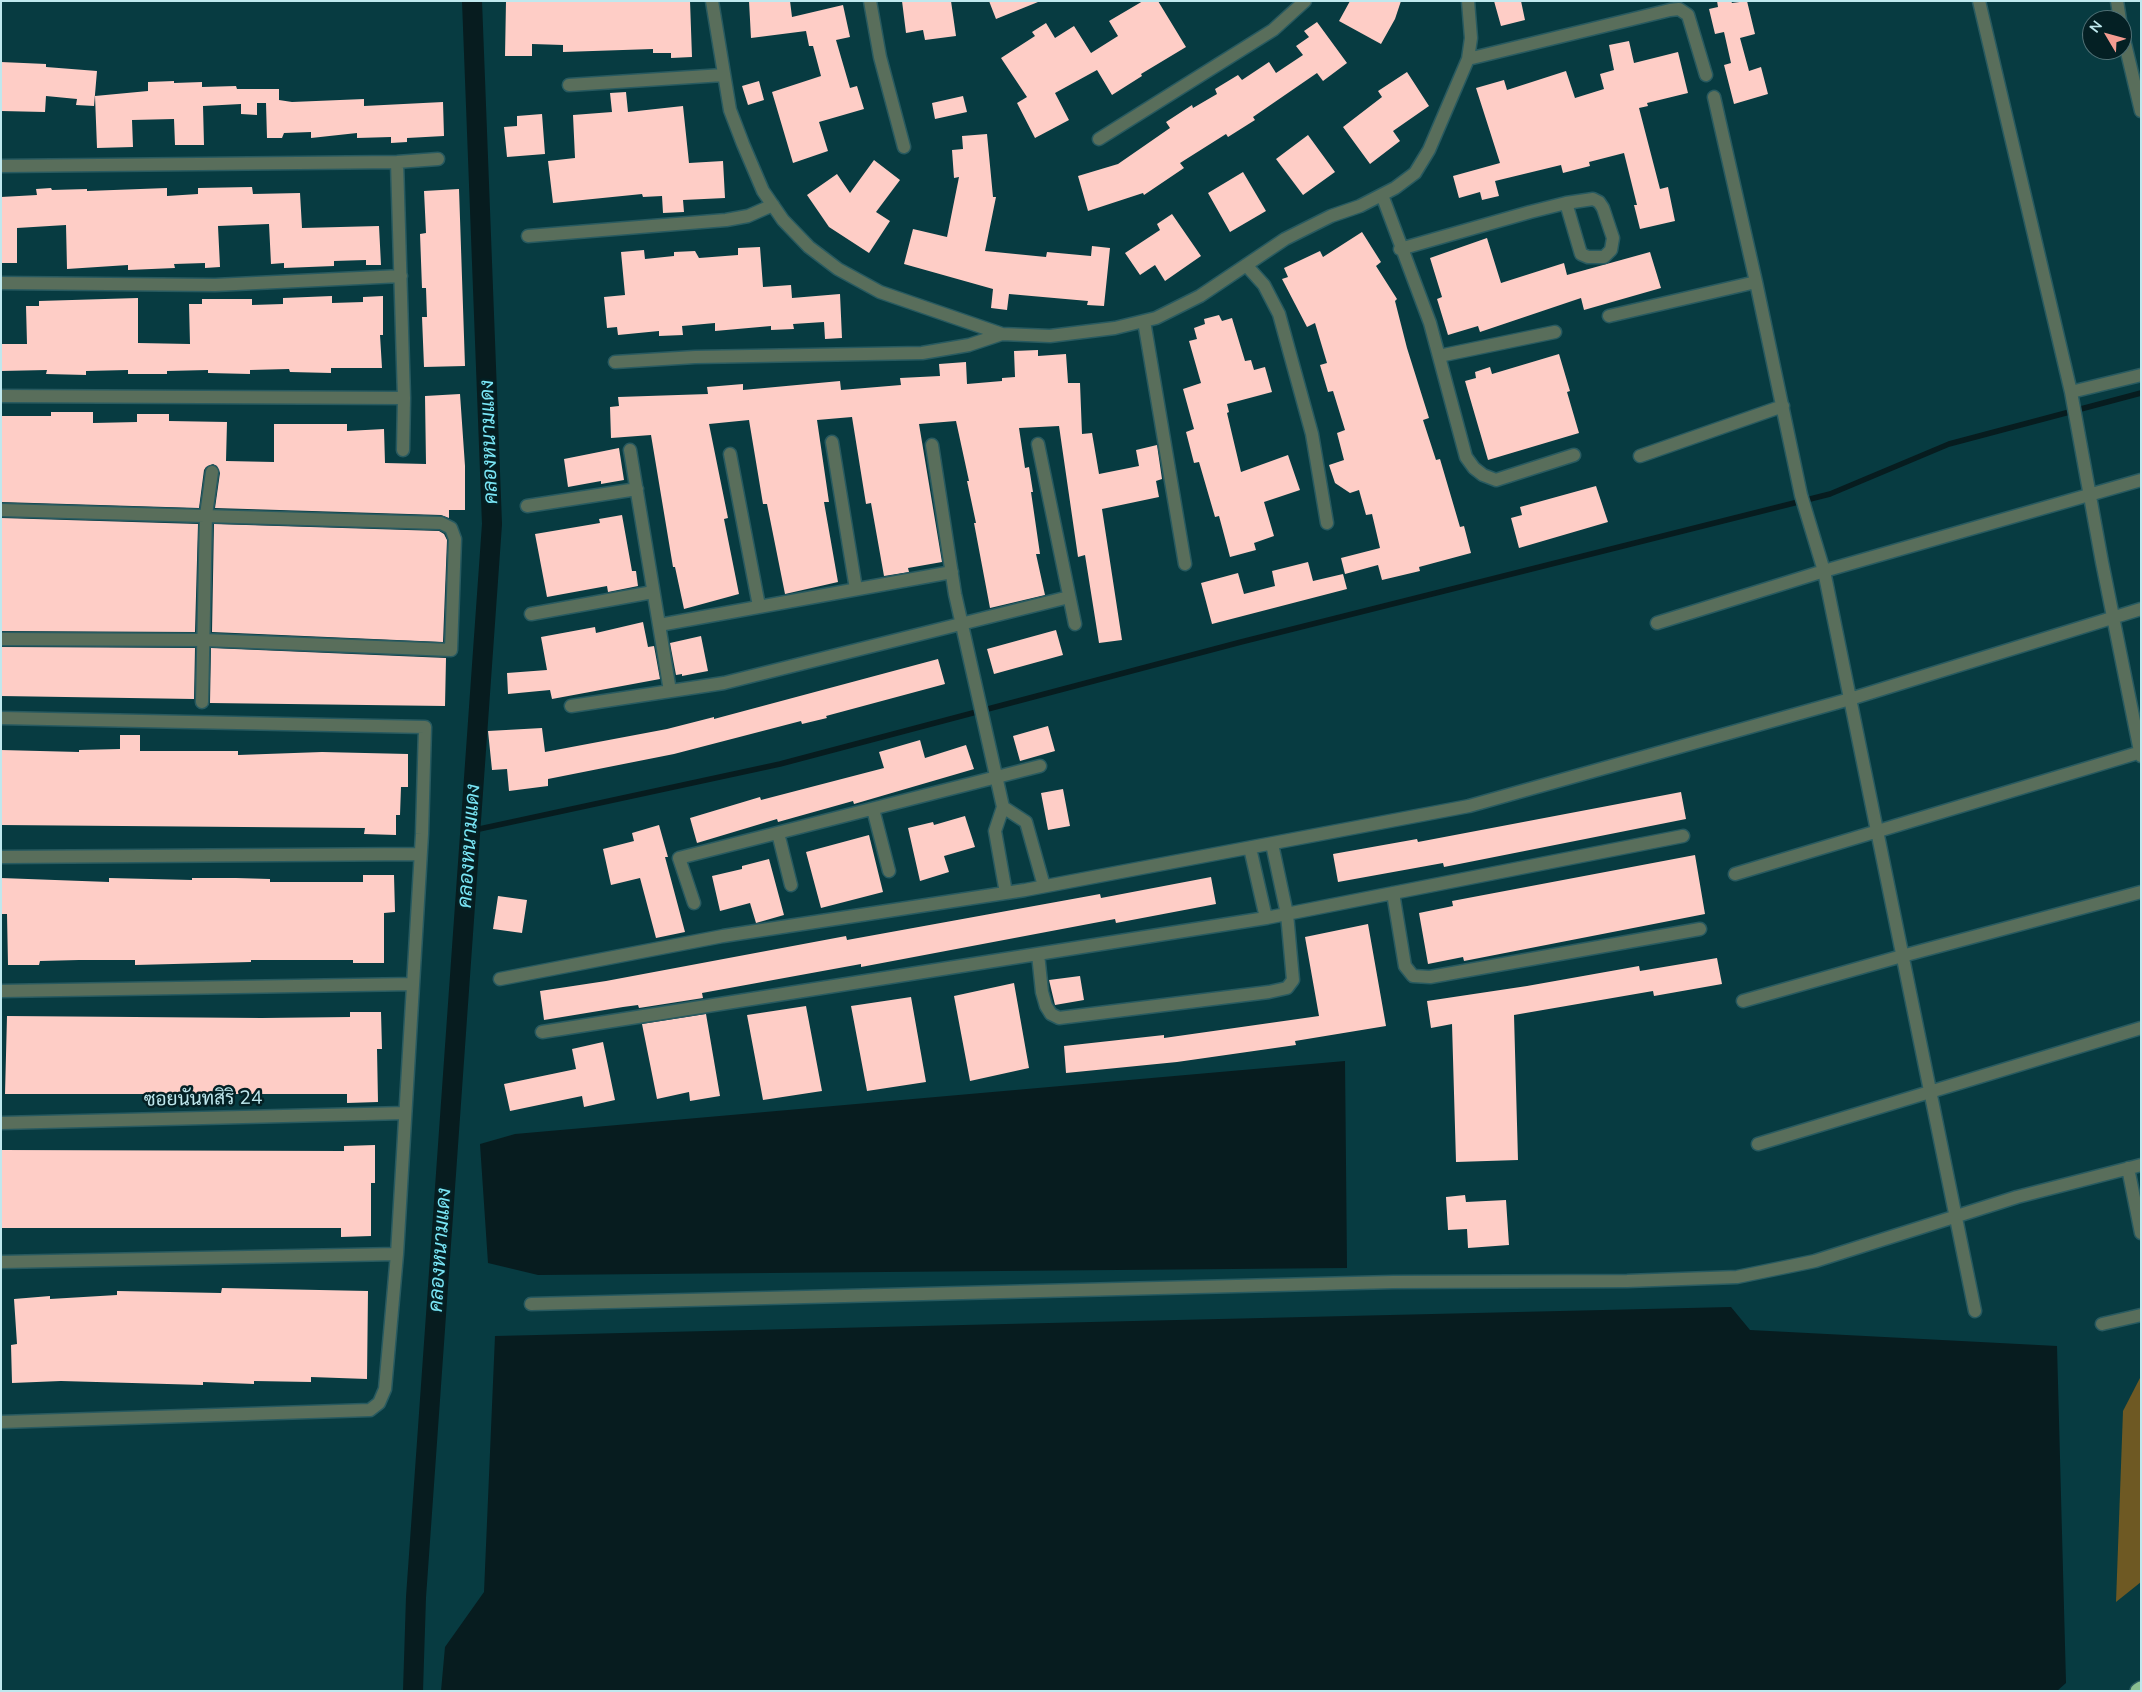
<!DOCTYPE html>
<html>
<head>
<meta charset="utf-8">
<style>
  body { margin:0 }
  #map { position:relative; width:2142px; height:1692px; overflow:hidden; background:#073b41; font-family:Mulish,sans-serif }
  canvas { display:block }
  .frame { position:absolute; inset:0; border:2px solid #bfe8ee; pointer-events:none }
  .north { position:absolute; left:2082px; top:10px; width:50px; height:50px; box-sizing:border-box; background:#042024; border:1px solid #4f7075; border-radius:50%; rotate:307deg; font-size:14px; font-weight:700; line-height:20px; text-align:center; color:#bfe8ee }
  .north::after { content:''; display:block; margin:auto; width:18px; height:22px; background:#f59c91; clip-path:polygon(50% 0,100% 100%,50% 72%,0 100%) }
</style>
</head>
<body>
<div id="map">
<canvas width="2142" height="1692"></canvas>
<div class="frame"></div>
<div class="north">N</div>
</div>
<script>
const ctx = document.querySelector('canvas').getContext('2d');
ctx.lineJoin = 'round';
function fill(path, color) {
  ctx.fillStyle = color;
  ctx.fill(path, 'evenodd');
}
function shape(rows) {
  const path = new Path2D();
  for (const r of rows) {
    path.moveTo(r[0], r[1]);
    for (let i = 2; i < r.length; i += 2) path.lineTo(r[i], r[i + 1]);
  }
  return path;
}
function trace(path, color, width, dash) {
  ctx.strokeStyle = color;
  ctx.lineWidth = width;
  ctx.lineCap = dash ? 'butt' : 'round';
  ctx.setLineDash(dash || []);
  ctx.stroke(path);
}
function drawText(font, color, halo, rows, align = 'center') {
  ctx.font = font + ' Mulish,Sarabun,sans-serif';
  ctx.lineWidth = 5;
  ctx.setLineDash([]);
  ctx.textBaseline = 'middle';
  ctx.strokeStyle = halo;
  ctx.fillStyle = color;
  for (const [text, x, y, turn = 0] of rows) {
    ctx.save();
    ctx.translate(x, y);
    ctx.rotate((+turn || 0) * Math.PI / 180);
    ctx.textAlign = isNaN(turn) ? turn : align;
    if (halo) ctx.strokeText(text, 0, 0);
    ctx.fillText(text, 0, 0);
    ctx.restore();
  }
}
const green = shape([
  [2141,1376,2141,1582,2116,1602,2123,1411]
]);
const water = shape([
  [1345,1061,1347,1268,538,1275,488,1263,480,1144,515,1134],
  [1731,1307,1750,1330,2057,1346,2066,1683,2057,1691,441,1691,445,1647,484,1592,495,1336]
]);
const stream = shape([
  [470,831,780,764,1241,642,1830,494,1949,444,2141,393]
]);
const canal = shape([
  [413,1691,416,1597,492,524,472,1]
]);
const building = shape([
  [506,1,690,1,692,57,671,58,671,53,653,53,653,49,563,52,563,45,532,44,532,56,505,56],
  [749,1,790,1,792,17,843,5,850,37,836,40,850,88,857,86,864,109,819,122,828,151,793,163,772,92,821,76,813,46,809,46,806,31,751,38],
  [902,1,951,1,956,36,925,40,923,30,906,33],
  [989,1,1038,1,1038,2,996,19],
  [1143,1,1158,1,1186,47,1141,74,1142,76,1112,95,1097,70,1055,93,1069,120,1035,138,1017,103,1027,97,1001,58,1035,36,1032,32,1046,23,1055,38,1074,26,1091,53,1118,36,1109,21],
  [1350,1,1401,1,1395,19,1381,44,1339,21],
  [1494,1,1521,1,1525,20,1501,26],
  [1717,1,1731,1,1732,3,1747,1,1755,34,1740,38,1749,71,1761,67,1768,94,1734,104,1724,65,1731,63,1724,32,1715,34,1709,9,1718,7],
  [1317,22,1347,63,1323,81,1317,73,1253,117,1255,120,1228,137,1226,134,1180,163,1184,168,1144,195,1143,193,1088,211,1078,176,1118,164,1170,128,1166,122,1192,105,1193,108,1217,94,1215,89,1238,75,1242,80,1269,62,1276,73,1303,55,1296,46,1309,37,1304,31],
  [1629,41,1634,63,1678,52,1688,93,1647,103,1648,106,1639,108,1660,189,1668,187,1675,221,1640,229,1634,205,1637,205,1624,153,1589,162,1590,166,1563,173,1561,165,1495,181,1499,196,1482,200,1480,192,1459,198,1453,176,1500,163,1476,88,1504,80,1507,90,1566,71,1575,98,1604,89,1600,74,1614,70,1609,45],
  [1,62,46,64,46,67,97,71,94,106,76,105,77,99,46,96,45,112,1,111],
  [1407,72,1429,106,1393,131,1400,141,1370,164,1343,127,1382,97,1378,91],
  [174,81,174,83,202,82,202,87,236,86,237,89,279,89,279,100,292,102,364,99,364,106,443,102,444,136,407,138,407,142,391,143,391,137,357,138,357,133,311,138,311,132,284,133,282,138,267,138,266,103,257,103,257,115,241,114,241,104,203,106,204,145,175,145,174,119,132,120,133,147,97,148,95,96,148,91,148,82],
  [759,81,764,100,748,105,742,86],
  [626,92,628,112,683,106,689,163,723,161,725,198,683,200,684,212,663,213,662,196,643,197,642,194,553,203,548,161,575,158,573,115,612,112,610,93],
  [963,96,967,112,935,119,932,103],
  [542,114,545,154,507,157,504,127,517,126,517,116],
  [987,134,993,197,996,197,985,251,1046,257,1047,252,1091,256,1092,246,1110,248,1104,306,1087,305,1088,301,1009,294,1007,310,991,308,993,289,904,264,913,229,947,237,959,177,954,178,952,150,963,149,962,136],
  [1308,135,1335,172,1303,195,1276,159],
  [874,160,900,180,876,212,890,221,869,253,829,227,807,195,837,174,850,193],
  [1243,172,1266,211,1230,232,1208,193],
  [252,187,253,194,300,193,302,228,379,226,381,265,366,265,366,260,334,261,334,266,284,268,284,263,271,264,269,224,218,226,220,267,205,268,205,263,174,264,175,268,128,270,128,265,67,269,66,225,17,228,17,263,1,263,1,197,37,195,36,189,51,188,52,190,87,189,87,191,167,188,167,196,198,194,198,188],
  [459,189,465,366,424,367,422,317,427,317,426,288,422,288,420,234,426,233,424,191],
  [1172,214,1201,256,1165,281,1155,265,1140,275,1125,253,1160,230,1157,224],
  [1362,232,1381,262,1376,266,1397,299,1395,301,1407,348,1429,418,1423,420,1436,460,1440,459,1460,527,1464,526,1471,553,1419,567,1420,571,1382,580,1378,565,1345,574,1341,558,1380,548,1372,514,1366,515,1359,490,1350,493,1335,483,1329,465,1344,460,1337,433,1345,430,1333,391,1328,392,1320,365,1327,363,1315,323,1307,327,1282,279,1288,277,1284,268,1320,251,1323,257],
  [1487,238,1501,283,1564,263,1567,275,1650,252,1661,288,1584,310,1581,298,1480,332,1478,326,1448,335,1437,299,1442,297,1430,258],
  [760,247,763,287,791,285,792,298,840,294,842,338,825,339,824,322,793,324,794,329,771,330,771,326,715,331,715,323,682,326,683,335,659,336,659,331,618,335,617,327,607,328,604,297,625,295,621,252,644,250,645,259,674,256,674,252,695,251,699,258,738,255,738,248],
  [332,296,332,303,363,302,363,297,383,296,383,335,380,335,382,368,331,368,331,373,290,372,289,369,250,370,250,374,208,373,208,370,167,371,167,374,128,374,128,370,86,371,86,375,46,374,47,370,1,371,1,344,27,344,26,306,39,306,39,301,138,298,138,343,190,344,189,304,202,304,202,299,252,299,252,305,283,304,283,298],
  [1219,315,1222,321,1232,318,1245,361,1251,360,1254,370,1265,367,1272,392,1227,404,1229,412,1227,413,1241,472,1288,455,1300,490,1264,502,1274,536,1254,543,1256,550,1230,557,1219,516,1215,517,1199,462,1194,463,1186,432,1194,429,1183,389,1201,383,1189,341,1197,339,1194,328,1205,324,1204,319],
  [1038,350,1038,356,1066,354,1068,383,1080,383,1082,434,1092,433,1099,474,1139,466,1136,450,1157,445,1162,479,1156,481,1159,497,1102,509,1122,640,1099,643,1085,555,1078,557,1059,426,1019,428,1025,468,1029,467,1033,492,1031,492,1040,554,1036,554,1045,595,990,608,974,523,976,523,967,481,969,481,956,421,919,424,942,562,908,568,909,572,884,576,871,503,866,504,852,417,817,420,829,502,824,502,838,582,785,594,767,504,763,504,749,420,709,424,728,518,724,519,739,594,684,609,675,567,673,567,651,435,611,438,610,407,619,406,618,397,708,394,707,387,743,384,743,390,840,381,841,390,901,385,900,378,940,376,939,364,966,362,967,384,1002,381,1002,378,1015,377,1014,351],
  [1559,354,1570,391,1567,392,1579,433,1488,460,1465,381,1476,378,1475,372,1490,367,1492,374],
  [460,394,465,466,465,510,449,510,449,518,441,515,215,508,220,473,217,466,213,464,206,467,204,470,199,508,1,502,1,416,51,416,51,412,93,412,93,423,137,422,137,414,169,414,169,421,227,422,226,461,274,462,274,424,347,424,347,431,384,429,385,463,426,464,425,396],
  [619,448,624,480,601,484,601,481,568,487,564,459],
  [1596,486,1608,522,1519,548,1511,518,1522,515,1520,507],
  [622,515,632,571,636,571,638,586,608,592,607,586,547,597,535,534,600,523,599,519],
  [1,518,198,524,195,632,1,631],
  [214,524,439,531,444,534,447,540,443,642,212,632],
  [1308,562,1313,581,1343,574,1347,589,1212,624,1201,583,1238,573,1244,594,1275,586,1272,571],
  [643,622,648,647,654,646,660,679,552,699,550,690,508,694,507,673,547,670,541,637,595,627,596,633],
  [1056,630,1063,655,994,674,987,649],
  [701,636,708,671,682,676,682,674,676,675,670,643],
  [1,647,195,648,194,699,1,696],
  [211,648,446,658,445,706,210,703],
  [938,659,945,684,826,716,827,718,802,724,801,721,674,754,548,779,548,786,509,791,507,769,492,770,488,731,542,728,545,752,667,729,714,717,714,719],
  [1048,726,1055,751,1020,761,1013,736],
  [120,735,140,735,140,751,238,751,238,755,322,752,408,754,408,787,401,787,400,815,396,815,396,835,364,834,365,828,1,825,1,750,79,752,79,750,120,749],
  [920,740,925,758,966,745,974,769,854,804,853,801,778,822,777,819,697,843,690,818,760,797,761,800,884,768,879,752],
  [1063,789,1070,826,1048,830,1041,793],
  [1681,792,1686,819,1444,867,1443,863,1338,882,1333,854,1417,839,1418,842],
  [965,816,975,847,944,856,949,872,920,881,908,828,933,822,934,825],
  [659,825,668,857,665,857,685,932,656,938,640,878,611,885,603,849,634,841,632,833],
  [869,835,883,892,821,908,806,852],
  [1695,855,1705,914,1464,961,1463,957,1428,964,1419,913,1453,906,1452,901],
  [769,859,784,915,756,923,750,903,720,911,712,876,742,869,742,866],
  [363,875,394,875,395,912,384,913,384,963,353,963,353,960,251,960,251,962,135,965,135,960,79,960,40,961,39,965,8,965,7,914,1,914,1,878,109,882,109,878,192,880,192,878,236,878,270,879,270,882,363,882],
  [1211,877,1216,904,1116,923,1115,919,861,967,861,964,702,993,703,998,639,1008,638,1005,623,1007,544,1020,540,991,606,981,846,936,847,940,1100,894,1101,898],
  [498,896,527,900,522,933,493,929],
  [1368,924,1386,1026,1295,1041,1296,1045,1177,1062,1066,1073,1064,1046,1164,1035,1164,1038,1319,1016,1305,937],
  [1717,958,1722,984,1654,996,1653,991,1514,1015,1518,1160,1456,1162,1452,1024,1431,1028,1427,1001,1527,986,1639,966,1640,971],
  [1080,976,1084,1000,1055,1005,1049,980],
  [1014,983,1029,1068,970,1081,954,996],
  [911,997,926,1082,867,1091,851,1006],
  [806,1006,822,1091,763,1100,747,1015],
  [350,1012,381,1012,382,1049,377,1049,378,1102,347,1103,347,1094,5,1094,7,1016,262,1018,350,1017],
  [706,1014,720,1096,690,1101,689,1092,657,1099,642,1024],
  [603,1042,615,1100,584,1107,582,1096,510,1111,504,1084,576,1069,572,1049],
  [375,1145,375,1183,371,1183,371,1236,341,1237,341,1228,1,1228,1,1150,344,1151,344,1146],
  [1465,1195,1466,1202,1506,1200,1509,1245,1468,1248,1467,1229,1448,1230,1446,1197],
  [222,1288,368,1291,367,1379,311,1377,311,1382,254,1381,254,1384,203,1382,203,1385,61,1381,12,1383,11,1345,17,1344,14,1299,50,1296,50,1299,117,1295,117,1291,221,1293]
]);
const street = shape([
  [712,1,730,110,743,144,763,191,783,220,809,247,838,269,880,292,1002,334,1050,336,1115,328,1156,318,1200,296,1285,239,1331,216,1360,206,1395,188,1415,173,1429,150,1468,59,1471,38,1468,1],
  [870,1,880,57,904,147],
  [1979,1,2071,392,2102,562,2141,756],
  [2117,1,2120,20],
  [2122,31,2141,111],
  [1468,59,1670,10,1679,9,1688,15,1706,75],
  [569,85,723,75],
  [1714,97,1756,282,1801,495,1824,571,1975,1311],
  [1099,139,1273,30,1305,1],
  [397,162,404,398,403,450],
  [1,166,397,162,438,159],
  [1382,195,1430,323,1466,457,1474,468,1483,475,1496,480,1574,455],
  [528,236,726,220,748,216,773,205],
  [1400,249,1530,212,1566,203,1593,199,1599,202,1603,208,1613,238,1611,250,1604,257,1588,257,1581,254,1566,203],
  [1246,265,1264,285,1279,314,1312,434,1327,523],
  [1,283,215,285,401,276],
  [1609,316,1756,282],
  [1144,321,1185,564],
  [1439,356,1555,332],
  [615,362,695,357,922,353,969,345,1002,334],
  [2071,392,2141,375],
  [1,396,404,398],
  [832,442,856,589],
  [1038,444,1075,624],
  [932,445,955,594,1003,807],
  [630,450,670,691],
  [730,454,759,606],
  [1640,456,1783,406],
  [527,506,637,489],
  [1,510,441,523,451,528,455,539,451,650,205,640,1,639],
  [531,614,653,592],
  [1657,623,1824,571,2141,480],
  [659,625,952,572],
  [202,702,206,515,212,472],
  [571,706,724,683,1069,597],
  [1,718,425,727,422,834,397,1254,385,1389,379,1403,370,1410,1,1422],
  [873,809,889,871],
  [778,833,791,885],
  [1,857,420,854],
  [1735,874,2141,752],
  [1006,893,995,831,1003,807,1026,822,1044,886],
  [1393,893,1405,966,1413,976,1430,977,1700,929],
  [694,903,679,858,1040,766],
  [1266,918,1683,836],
  [1038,954,1042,992,1046,1006,1051,1014,1059,1018,1269,992,1287,988,1293,980,1287,914,1272,844],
  [500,979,723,936,1025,890,1469,806,1850,699,2141,609],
  [1,991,413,984],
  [1743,1001,1902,956,2141,892],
  [542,1032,1266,918,1250,848],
  [1,1123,405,1113],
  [1758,1144,2141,1028],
  [2128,1168,2141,1233],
  [1,1262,397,1254],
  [531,1304,1393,1282,1627,1281,1737,1277,1815,1261,2017,1197,2141,1165],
  [2102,1324,2141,1315]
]);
const highway = shape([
  [2138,1691,2141,1689]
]);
const streetNames = [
  ["ซอยนันทสิริ 24",203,1099,-1]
];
const waterNames = [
  ["คลองหนามแดง",489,442,-92],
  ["คลองหนามแดง",469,846,-86],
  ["คลองหนามแดง",440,1250,-86]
];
fill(green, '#6e5923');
fill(water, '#071c1f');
trace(stream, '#071c1f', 5.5);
trace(canal, '#071c1f', 20);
fill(building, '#fecdc6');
trace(street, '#285a60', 15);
trace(highway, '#285a60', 18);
trace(street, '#596e5b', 12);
trace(highway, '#89be90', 15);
drawText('19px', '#bfe8ee', '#042024', streetNames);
drawText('italic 20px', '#7ae6f6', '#042024', waterNames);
</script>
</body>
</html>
